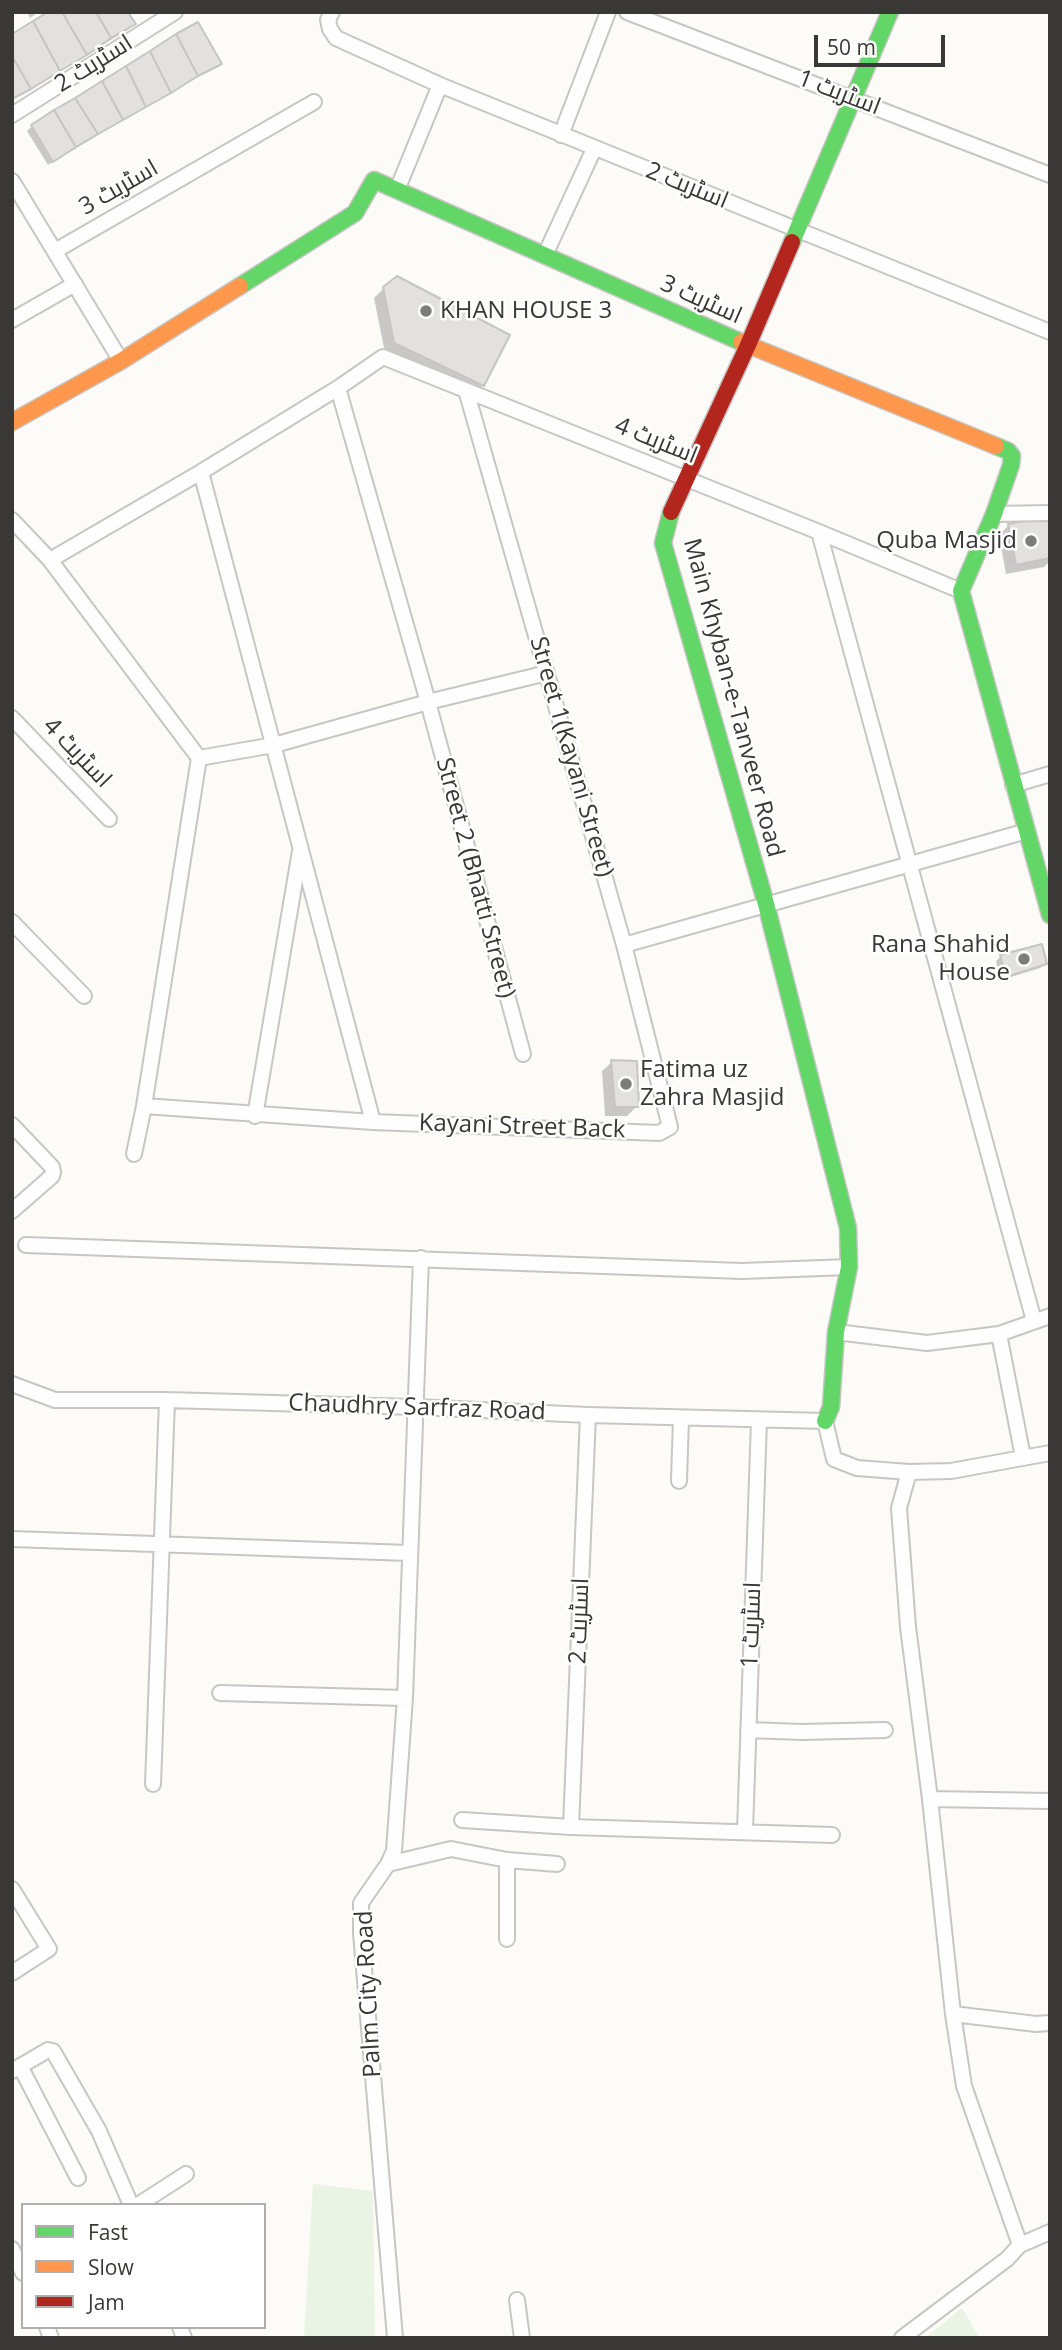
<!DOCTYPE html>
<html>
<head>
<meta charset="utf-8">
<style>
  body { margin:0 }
  #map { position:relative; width:1062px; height:2350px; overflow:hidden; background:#fdfbf8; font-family:"Open Sans",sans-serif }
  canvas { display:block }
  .frame { position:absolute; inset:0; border:14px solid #3a3836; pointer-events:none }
  .legend { position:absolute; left:21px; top:2203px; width:245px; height:126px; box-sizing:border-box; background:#fff; border:2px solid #b0afaf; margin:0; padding:9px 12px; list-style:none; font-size:21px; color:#3a3836 }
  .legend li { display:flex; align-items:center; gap:14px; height:35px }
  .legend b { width:35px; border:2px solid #b0afaf }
  .scale { position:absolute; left:814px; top:35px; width:131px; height:32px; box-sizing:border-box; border:4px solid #3a3836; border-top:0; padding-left:9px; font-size:21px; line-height:24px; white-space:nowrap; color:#3a3836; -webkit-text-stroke:5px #fff; paint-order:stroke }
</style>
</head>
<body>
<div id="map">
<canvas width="1062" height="2350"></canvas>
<div class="frame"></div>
<ul class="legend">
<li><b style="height:9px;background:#63d668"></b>Fast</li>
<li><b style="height:9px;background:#ff974d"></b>Slow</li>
<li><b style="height:9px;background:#b3261e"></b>Jam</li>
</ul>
<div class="scale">50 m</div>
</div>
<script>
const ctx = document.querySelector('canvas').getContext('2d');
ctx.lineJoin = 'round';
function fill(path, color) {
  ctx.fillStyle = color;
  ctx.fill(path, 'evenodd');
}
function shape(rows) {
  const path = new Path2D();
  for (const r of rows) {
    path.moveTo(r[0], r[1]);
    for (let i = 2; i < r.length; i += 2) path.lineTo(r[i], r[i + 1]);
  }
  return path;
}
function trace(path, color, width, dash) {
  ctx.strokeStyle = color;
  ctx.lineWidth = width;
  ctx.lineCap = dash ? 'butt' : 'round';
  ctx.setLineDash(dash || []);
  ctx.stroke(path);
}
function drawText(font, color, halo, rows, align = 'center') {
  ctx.font = font + ' "Open Sans",Cairo,sans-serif';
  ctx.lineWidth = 5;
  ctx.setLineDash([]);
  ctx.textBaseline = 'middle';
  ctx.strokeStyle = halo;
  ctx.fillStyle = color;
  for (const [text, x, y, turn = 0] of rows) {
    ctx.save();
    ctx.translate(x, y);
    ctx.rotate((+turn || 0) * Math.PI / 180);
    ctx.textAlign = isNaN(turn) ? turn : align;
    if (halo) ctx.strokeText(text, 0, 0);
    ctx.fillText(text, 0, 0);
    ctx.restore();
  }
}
const green = shape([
  [313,2184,373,2191,375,2338,304,2338],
  [962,2308,980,2338,925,2338]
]);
const shadow = shape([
  [27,12,38,12,30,18],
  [133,24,129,29,12,99,12,36],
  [219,63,48,165,27,131,32,126],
  [384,288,483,385,473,395,385,353,374,298],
  [1047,518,1050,561,1044,567,1006,574,999,535,1009,525],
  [1001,956,1045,964,1040,968,1001,980,996,961],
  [612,1062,637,1106,627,1116,605,1116,602,1071]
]);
const building = shape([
  [48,12,62,12,87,55,60,71,33,21,48,12],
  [62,12,96,12,111,38,87,55,62,12],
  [96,12,128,12,136,24,111,38,96,12],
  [33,21,60,71,31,89,12,56,12,34,33,21],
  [198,22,222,64,198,76,176,34,198,22],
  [176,34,198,76,171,93,150,51,176,34],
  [150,51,171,93,146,107,126,66,150,51],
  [12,56,31,89,12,99,12,56],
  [126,66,146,107,123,120,102,81,126,66],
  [102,81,123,120,98,134,75,98,102,81],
  [75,98,98,134,76,147,54,110,75,98],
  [54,110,76,147,53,162,31,125,54,110],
  [397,276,510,335,484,386,394,343,383,287,397,276],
  [1049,516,1050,558,1016,565,1008,524,1049,516],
  [1042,944,1047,964,1006,977,1000,955,1042,944],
  [611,1060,637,1061,639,1107,615,1107,611,1060]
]);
const street = shape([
  [332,12,328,20,330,29,336,38,440,85,1050,332],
  [627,12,1050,175],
  [12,115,175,12],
  [561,135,608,12],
  [12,181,121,361],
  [397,190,440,85],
  [55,251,314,102],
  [545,255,594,149],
  [12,320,75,284],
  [338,388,428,702,523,1054],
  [994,514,1050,513],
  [12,520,50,560,199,758,144,1106,134,1154],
  [819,532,1034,1321],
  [50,560,201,472,338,388,383,357,819,532,961,591],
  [12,718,109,819],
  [199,758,274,745,428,702,547,673],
  [1013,785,1050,774],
  [12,922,84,996],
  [624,945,1027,831],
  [144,1106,373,1122,201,472],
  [255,1116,300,851],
  [373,1122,659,1133,670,1127,624,945,466,390],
  [12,1125,52,1167,53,1172,52,1176,12,1211],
  [26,1245,742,1271,849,1267],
  [836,1332,927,1343,999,1334,1050,1316],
  [999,1334,1023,1457],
  [12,1384,55,1400,167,1400,415,1407,588,1415,825,1421,834,1459,857,1468,909,1472,951,1471,1050,1453],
  [909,1472,899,1508,908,1627,930,1799,953,2014,964,2086,1020,2245,1050,2232],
  [679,1481,681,1418],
  [12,1539,409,1553],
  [220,1693,405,1698],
  [748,1730,802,1732,885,1730],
  [153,1784,167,1400],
  [930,1799,1050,1801],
  [462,1820,571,1827,832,1835],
  [571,1827,588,1415],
  [745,1831,759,1420],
  [388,1864,451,1849,507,1860,557,1864],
  [12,1889,49,1949,12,1973],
  [507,1939,507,1860],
  [953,2014,1036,2024,1050,2023],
  [20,2066,78,2178],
  [12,2071,48,2050,53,2051,99,2131,131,2205],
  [138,2205,186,2174],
  [12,2249,23,2273],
  [517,2300,522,2338],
  [47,2327,51,2338],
  [180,2327,184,2338],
  [395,2338,361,1933,361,1903,388,1864,394,1851,405,1698,421,1258],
  [902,2338,1007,2259,1020,2245]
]);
const fast = shape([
  [792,242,890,12],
  [240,286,355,213,374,180,741,342],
  [996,446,1008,451,1012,456,1011,465,994,514,961,591,1050,915],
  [671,512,663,543,766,904,848,1228,849,1267,836,1332,831,1407,825,1421]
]);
const slow = shape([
  [741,342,996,446],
  [12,422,121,361,240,286]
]);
const jam = shape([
  [671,512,748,345,792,242]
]);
const markers = [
  [426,311,7,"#7e7c7a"],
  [1031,541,7,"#7e7c7a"],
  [1024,959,7,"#7e7c7a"],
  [626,1084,7,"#7e7c7a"]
];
const streetNames = [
  ["اسٹریٹ 2",94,64,-32],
  ["اسٹریٹ 1",839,93,21],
  ["اسٹریٹ 2",687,186,22],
  ["اسٹریٹ 3",119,188,-30],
  ["اسٹریٹ 3",701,300,24],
  ["اسٹریٹ 4",656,441,22],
  ["Main Khyban-e-Tanveer Road",733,698,75],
  ["اسٹریٹ 4",77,753,46],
  ["Street 1(Kayani Street)",571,757,74],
  ["Street 2 (Bhatti Street)",475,878,75],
  ["Kayani Street Back",522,1127,2],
  ["Chaudhry Sarfraz Road",417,1408,2],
  ["اسٹریٹ 2",580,1621,-88],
  ["اسٹریٹ 1",752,1625,-88],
  ["Palm City Road",369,1994,-93]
];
const poiNames = [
  ["KHAN HOUSE 3",440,311],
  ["Quba Masjid",1017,541,"right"],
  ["Rana Shahid",1010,945,"right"],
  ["House",1010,973,"right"],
  ["Fatima uz",640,1070],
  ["Zahra Masjid",640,1098]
];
fill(green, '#e9f4e5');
fill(shadow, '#0003');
fill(building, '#e3e1df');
trace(building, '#c7c4c3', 2);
trace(street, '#c8c6c3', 18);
trace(fast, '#c8c6c3', 19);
trace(slow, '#c8c6c3', 19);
trace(jam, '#c8c6c3', 19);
trace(street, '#fffefe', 14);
trace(fast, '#63d668', 16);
trace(slow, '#ff974d', 16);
trace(jam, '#b3261e', 16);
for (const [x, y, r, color] of markers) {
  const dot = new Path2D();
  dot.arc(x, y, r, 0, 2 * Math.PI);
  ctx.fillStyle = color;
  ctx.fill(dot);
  trace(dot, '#fff', 2.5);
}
drawText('24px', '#3a3836', '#fff', streetNames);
drawText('24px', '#3a3836', '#fff', poiNames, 'left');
</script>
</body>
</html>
